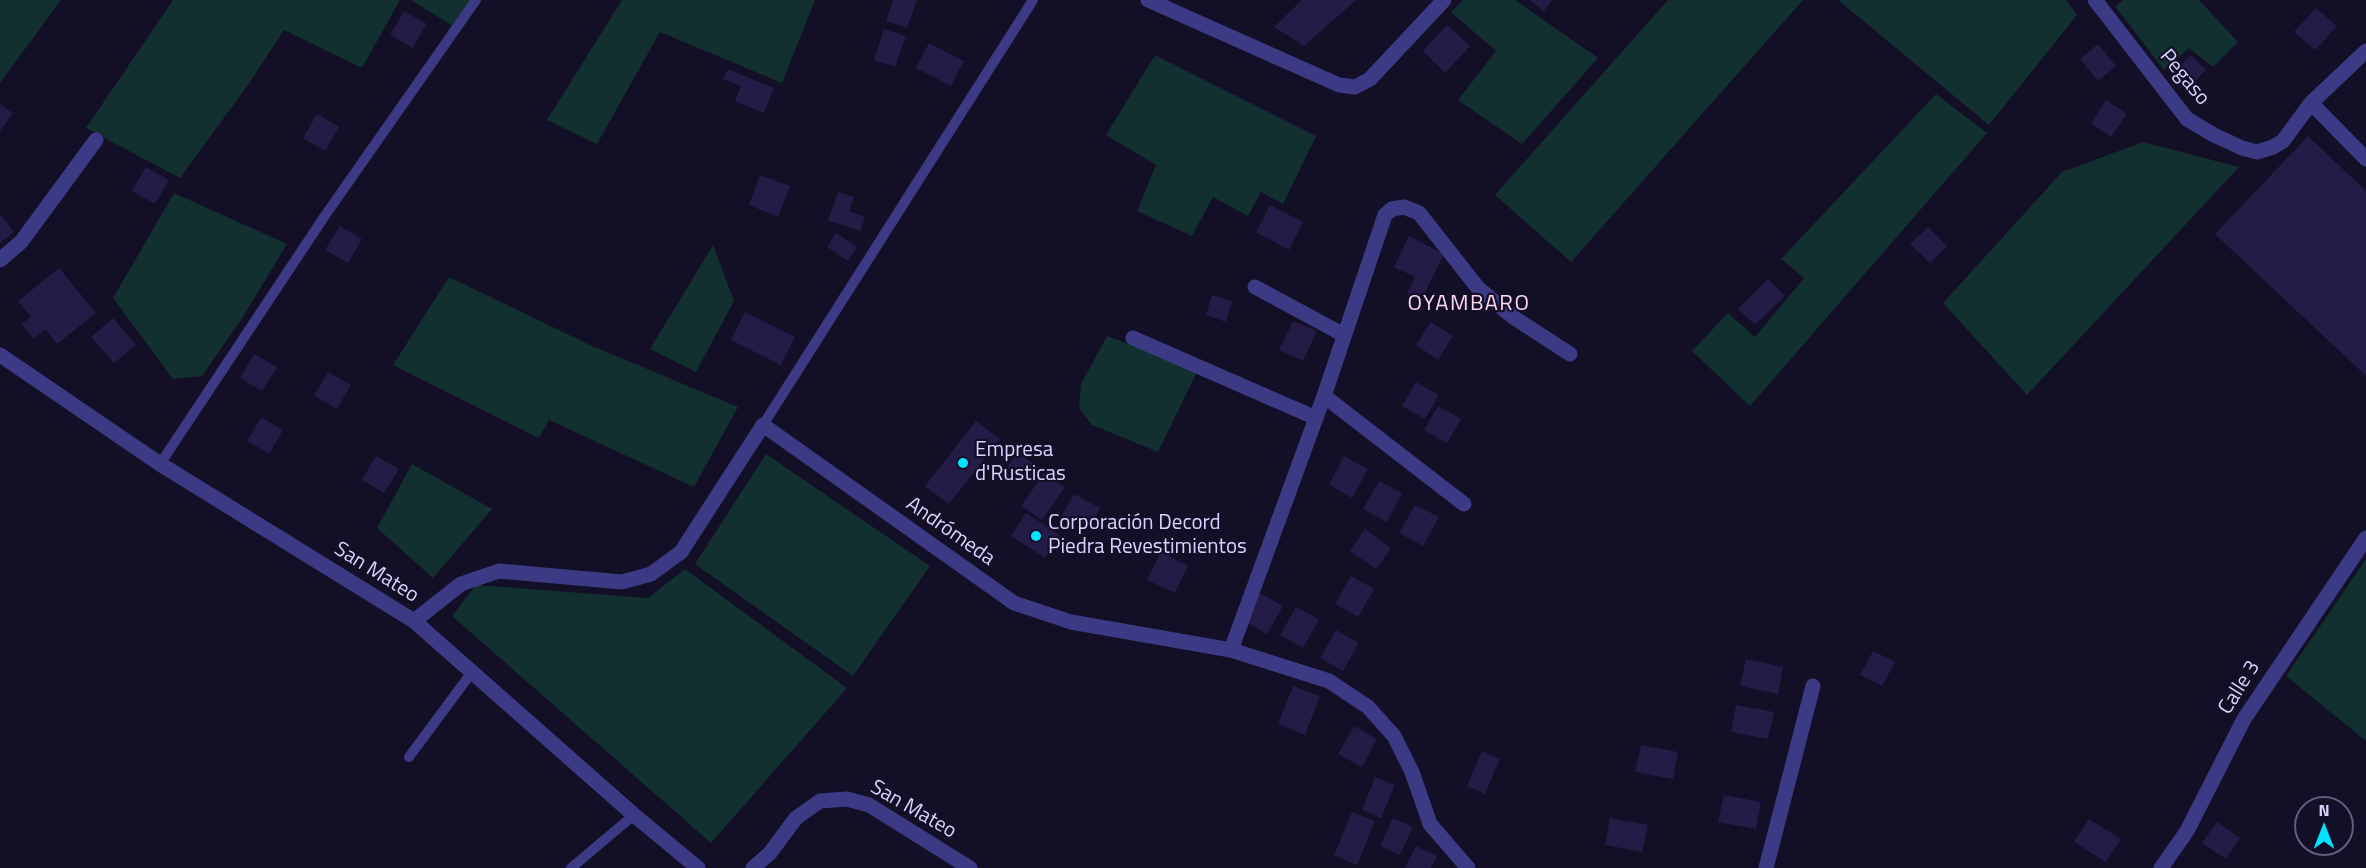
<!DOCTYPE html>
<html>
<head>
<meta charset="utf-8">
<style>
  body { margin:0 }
  #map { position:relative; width:2366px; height:868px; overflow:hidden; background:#130f26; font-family:"Titillium Web",sans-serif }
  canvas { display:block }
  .north { position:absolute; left:2294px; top:796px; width:60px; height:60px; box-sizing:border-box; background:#130f26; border:2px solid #625e7d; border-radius:50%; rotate:0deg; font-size:16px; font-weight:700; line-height:24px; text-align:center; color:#d9d4ff }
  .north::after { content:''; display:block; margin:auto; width:21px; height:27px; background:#00e5ff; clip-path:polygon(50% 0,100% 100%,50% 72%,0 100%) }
</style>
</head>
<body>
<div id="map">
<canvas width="2366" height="868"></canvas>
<div class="north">N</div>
</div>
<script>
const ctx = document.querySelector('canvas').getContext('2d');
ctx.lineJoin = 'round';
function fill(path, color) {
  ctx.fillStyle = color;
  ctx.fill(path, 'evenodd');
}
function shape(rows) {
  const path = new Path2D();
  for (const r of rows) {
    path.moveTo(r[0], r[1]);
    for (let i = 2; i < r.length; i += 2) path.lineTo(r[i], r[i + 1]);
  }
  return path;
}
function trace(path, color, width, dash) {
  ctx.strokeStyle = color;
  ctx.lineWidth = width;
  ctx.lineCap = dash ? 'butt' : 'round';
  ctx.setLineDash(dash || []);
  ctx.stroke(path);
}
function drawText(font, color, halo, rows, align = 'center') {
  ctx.font = font + ' "Titillium Web",sans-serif';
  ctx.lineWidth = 4.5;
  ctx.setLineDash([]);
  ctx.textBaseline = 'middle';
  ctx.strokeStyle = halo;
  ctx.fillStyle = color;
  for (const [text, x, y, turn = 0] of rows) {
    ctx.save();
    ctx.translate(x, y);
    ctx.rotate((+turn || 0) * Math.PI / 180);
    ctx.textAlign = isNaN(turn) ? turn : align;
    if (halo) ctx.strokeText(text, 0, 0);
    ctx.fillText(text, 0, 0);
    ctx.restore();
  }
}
const green = shape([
  [0,0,61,0,0,83],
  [173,0,400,0,362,68,284,30,250,82,180,178,86,128],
  [411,0,475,0,456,28],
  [622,0,815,0,782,83,660,32,597,144,547,120],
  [1463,0,1515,0,1598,58,1522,144,1458,100,1496,51,1451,12],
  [1668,0,1803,0,1571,262,1495,195],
  [1838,0,2066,0,2077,15,1989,125],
  [2123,0,2199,0,2238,42,2213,67,2189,48,2164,70,2115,6],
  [1155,55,1316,136,1283,204,1261,192,1248,216,1213,197,1192,236,1137,211,1156,165,1106,135],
  [1936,94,1987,133,1750,406,1692,351,1728,313,1755,337,1804,278,1781,259],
  [2143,142,2239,167,2027,395,1943,303,2062,172],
  [174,193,287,244,241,320,202,376,173,379,113,298],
  [713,245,734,301,696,372,650,349],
  [449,277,590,345,738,407,694,487,549,420,539,438,393,365],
  [1107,336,1198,370,1158,452,1092,425,1079,408,1081,384],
  [766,454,930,566,853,676,695,564],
  [412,464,492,509,433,578,377,528],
  [2366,559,2366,741,2286,676],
  [685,569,847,688,711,843,452,616,476,585,648,598]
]);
const building = shape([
  [893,0,917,0,907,28,886,21],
  [1302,0,1356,0,1304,46,1274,27],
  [1529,0,1552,0,1544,11],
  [2316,8,2337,26,2315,50,2294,32],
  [404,11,427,24,412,48,390,35],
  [1447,25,1470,46,1445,73,1423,51],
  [884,29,906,36,895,67,874,60],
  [929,43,964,61,951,86,916,68],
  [2098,44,2116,66,2098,81,2080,59],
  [2191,55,2206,70,2191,85,2176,70],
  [728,69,774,88,764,113,735,101,741,86,723,79],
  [2106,100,2127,114,2111,137,2091,123],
  [0,104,13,113,0,131],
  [317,114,339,127,325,151,303,138],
  [2308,136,2366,191,2366,376,2215,234],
  [146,167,169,180,155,204,132,191],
  [760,175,790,186,778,217,749,205],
  [838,192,854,197,849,211,865,217,860,231,828,220],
  [1270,205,1303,222,1289,250,1256,232],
  [0,214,14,232,0,243],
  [340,226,362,239,348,263,325,250],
  [1928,227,1947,246,1930,263,1910,244],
  [836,233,857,247,848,261,827,247],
  [1409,236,1444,254,1421,301,1407,294,1415,277,1394,267],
  [59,268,96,313,57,344,45,329,34,339,21,324,31,317,18,301],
  [1768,279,1785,296,1755,325,1738,309],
  [1212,295,1232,301,1226,322,1206,315],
  [745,312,795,337,781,365,731,340],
  [113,318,136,345,114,363,91,337],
  [1293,321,1317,331,1303,361,1279,350],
  [1431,322,1453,336,1438,360,1416,345],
  [254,354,277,367,262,391,240,378],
  [328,372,351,385,337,409,314,396],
  [1416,382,1439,395,1425,419,1402,406],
  [1438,406,1461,419,1447,443,1424,430],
  [261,417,283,430,269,454,247,441],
  [976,421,1000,439,949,504,925,486],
  [1017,453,1041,469,1032,484,1007,468],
  [376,456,399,469,384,493,362,480],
  [1344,456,1368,469,1352,498,1329,485],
  [1044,473,1065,487,1042,520,1021,506],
  [1379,481,1402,493,1387,522,1363,509],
  [1074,494,1100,508,1088,529,1062,515],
  [1415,505,1439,517,1423,546,1399,533],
  [1026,513,1060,535,1045,558,1011,536],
  [1365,529,1391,548,1376,569,1350,551],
  [1161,552,1188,566,1175,593,1147,580],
  [1351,576,1374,589,1358,617,1335,604],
  [1260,593,1283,606,1267,634,1244,621],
  [1296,607,1319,619,1303,648,1280,635],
  [1336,630,1359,643,1343,671,1320,658],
  [1873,651,1895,662,1882,686,1860,675],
  [1746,659,1783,667,1778,694,1740,686],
  [1293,686,1320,696,1305,735,1278,724],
  [1736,705,1774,712,1768,739,1731,732],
  [1354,726,1377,739,1362,767,1338,754],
  [1641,745,1678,752,1673,779,1635,772],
  [1482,751,1500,759,1485,794,1467,786],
  [1375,777,1395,785,1381,818,1362,810],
  [1724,795,1761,802,1756,829,1718,822],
  [1352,812,1375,821,1357,865,1334,855],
  [1393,818,1413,827,1400,855,1380,846],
  [1610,818,1648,825,1642,852,1605,845],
  [2089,819,2121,839,2106,862,2074,842],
  [2217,822,2240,838,2226,859,2202,843],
  [1416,846,1437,856,1431,868,1405,868]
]);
const lane = shape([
  [763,425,1033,0],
  [160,464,324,217,476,0],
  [409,757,472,672],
  [571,868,634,815]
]);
const street = shape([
  [1148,0,1339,85,1355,87,1370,79,1444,0],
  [2095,0,2187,119,2214,135,2242,148,2257,152,2273,147,2283,141,2311,103,2366,51],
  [2311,103,2366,159],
  [0,260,21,242,96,140],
  [1255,287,1344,335],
  [1133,338,1316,418],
  [0,355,160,464,414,621,634,815,698,868],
  [1324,396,1464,504],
  [414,621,461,584,499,571,622,582,651,574,681,552,763,425,1014,603,1071,622,1231,650,1329,681,1368,707,1394,736,1412,772,1430,824,1468,868],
  [1231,650,1324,396,1385,215,1392,209,1404,207,1419,213,1478,288,1513,317,1570,354],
  [753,868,770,853,796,818,820,801,847,799,869,805,970,868],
  [1766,868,1813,686],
  [2161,868,2187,831,2244,719,2366,538]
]);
const markers = [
  [963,463,6,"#00e5ff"],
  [1036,536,6,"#00e5ff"]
];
const streetNames = [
  ["Pegaso",2184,78,50],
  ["Andrómeda",950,532,35],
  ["San Mateo",376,573,32],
  ["Calle 3",2240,688,-58],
  ["San Mateo",913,810,30]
];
const poiNames = [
  ["Empresa",975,451],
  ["d'Rusticas",975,475],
  ["Corporación Decord",1048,524],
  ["Piedra Revestimientos",1048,548]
];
const neighbourhoodNames = [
  ["OYAMBARO",1469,305]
];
fill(green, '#12302f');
fill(building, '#241b47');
trace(lane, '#3d3a85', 10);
trace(street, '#3d3a85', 15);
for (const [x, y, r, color] of markers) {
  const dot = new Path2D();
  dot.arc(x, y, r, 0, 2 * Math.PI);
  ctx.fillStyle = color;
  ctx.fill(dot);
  trace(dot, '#130f26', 2);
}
drawText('21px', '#d9d4ff', '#130f26', streetNames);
drawText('21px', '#d9d4ff', '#130f26', poiNames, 'left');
ctx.letterSpacing = '1.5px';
drawText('22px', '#ffd6f0', '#130f26', neighbourhoodNames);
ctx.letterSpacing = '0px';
</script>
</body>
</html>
